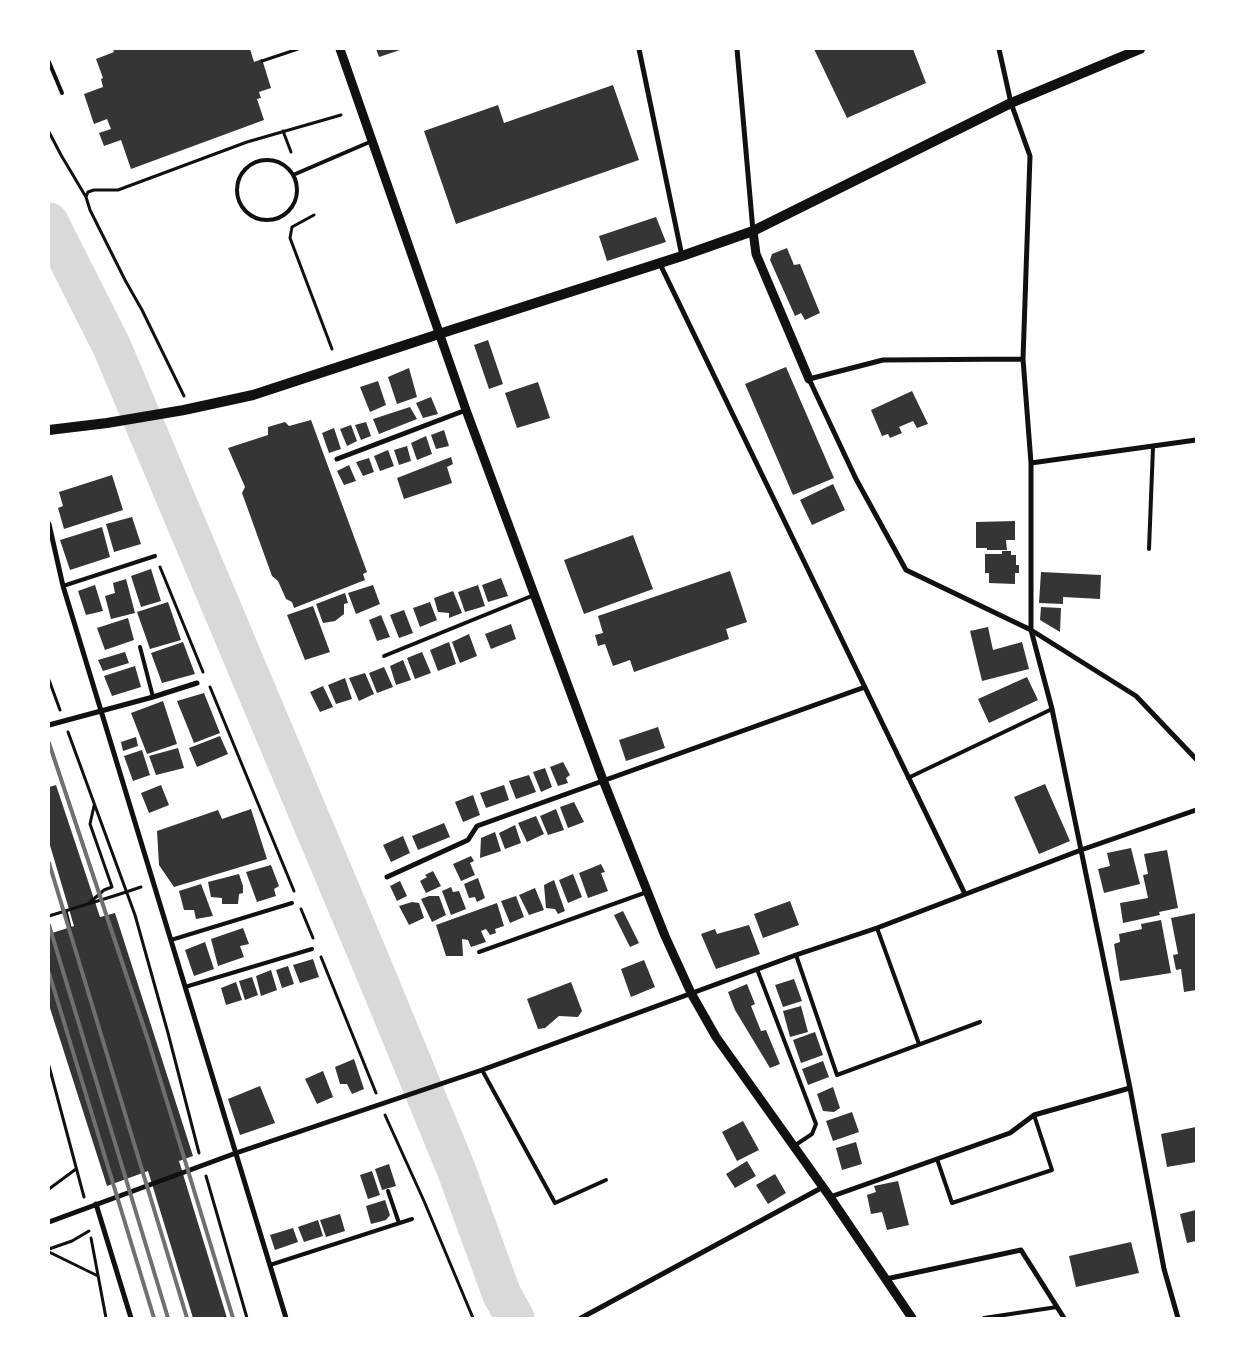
<!DOCTYPE html>
<html>
<head>
<meta charset="utf-8">
<style>
  body { margin:0 }
  #map { position:relative; width:1245px; height:1367px; overflow:hidden; background:#fff; font-family:Rubik,sans-serif }
  canvas { display:block }
  .frame { position:absolute; inset:0; border:50px solid #fff; pointer-events:none }
</style>
</head>
<body>
<div id="map">
<canvas width="1245" height="1367"></canvas>
<div class="frame"></div>
</div>
<script>
const ctx = document.querySelector('canvas').getContext('2d');
ctx.lineJoin = 'round';
function shape(rows) {
  const path = new Path2D();
  for (const r of rows) {
    if (r.length === 3) {
      path.moveTo(r[0] + r[2], r[1]);
      path.arc(r[0], r[1], r[2], 0, 2 * Math.PI);
      continue;
    }
    path.moveTo(r[0], r[1]);
    for (let i = 2; i < r.length; i += 2) path.lineTo(r[i], r[i + 1]);
  }
  return path;
}
function trace(path, color, width, dash) {
  ctx.strokeStyle = color;
  ctx.lineWidth = width;
  ctx.lineCap = dash ? 'butt' : 'round';
  ctx.setLineDash(dash || []);
  ctx.stroke(path);
}
function fill(path, color) {
  ctx.fillStyle = color;
  ctx.fill(path, 'evenodd');
}
const river = shape([
  [49,222,112,347,372,965,456,1169,502,1295,515,1318]
]);
const building = shape([
  [113,49,250,49,254,62,262,59,271,88,259,92,261,98,257,99,264,120,131,169,121,140,104,146,99,133,111,129,107,119,94,124,84,94,103,87,101,79,103,78,96,59,114,52],
  [376,49,403,49,379,57],
  [814,49,913,49,926,83,847,118],
  [613,85,639,160,456,224,424,131,498,105,504,123],
  [656,217,666,242,607,261,599,236],
  [787,248,794,265,800,264,820,313,805,320,801,313,795,316,770,260,772,254],
  [488,340,503,384,489,389,474,345],
  [786,367,834,478,793,495,745,384],
  [409,368,417,397,397,404,388,377],
  [378,381,386,405,370,412,360,387],
  [538,382,550,418,517,428,505,393],
  [912,391,928,424,917,428,913,421,899,427,902,433,890,438,888,434,882,436,871,410],
  [431,397,438,414,423,418,416,403],
  [410,407,417,419,379,434,373,419],
  [311,420,367,572,363,574,365,580,294,608,292,602,286,599,278,581,272,576,242,493,245,487,228,448,268,435,268,427,285,422,289,426],
  [366,422,371,436,361,440,355,425],
  [351,425,357,441,347,446,340,429],
  [334,428,341,449,329,453,322,433],
  [444,430,449,446,436,449,431,435],
  [426,436,432,454,417,460,411,443],
  [407,446,411,461,399,465,394,450],
  [388,450,394,466,380,471,374,456],
  [451,457,453,464,447,467,452,483,404,499,397,478],
  [369,458,374,472,363,476,356,462],
  [349,465,356,481,344,485,337,471],
  [112,475,123,510,64,529,58,508,63,506,59,492],
  [833,484,845,510,812,525,800,500],
  [132,517,141,544,114,552,106,524],
  [1015,521,1015,540,1006,540,1007,550,987,550,987,548,976,548,976,522],
  [102,527,110,557,70,570,60,540],
  [633,535,653,589,584,614,564,560],
  [1002,551,1011,551,1011,555,1016,555,1016,565,1019,565,1019,573,1015,573,1015,584,989,583,989,573,985,573,985,554,1002,554],
  [151,569,161,601,141,607,131,576],
  [730,571,747,622,726,629,729,639,634,672,630,660,613,666,605,644,598,646,595,635,603,633,598,616],
  [1041,572,1101,575,1100,599,1063,597,1063,604,1039,603],
  [501,578,508,596,488,602,482,585],
  [126,579,135,613,111,619,105,596,115,593,113,583],
  [95,585,103,611,86,615,78,591],
  [373,585,380,604,356,614,348,593],
  [478,585,485,606,465,612,458,592],
  [453,591,462,613,449,618,449,613,438,612,434,598],
  [345,593,348,603,344,604,344,614,335,621,323,623,316,604],
  [168,602,181,640,150,649,137,612],
  [430,602,437,620,420,627,413,608],
  [313,606,330,652,305,660,287,615],
  [1041,607,1061,608,1060,632,1040,620],
  [404,610,413,633,399,638,390,615],
  [381,615,390,637,377,641,369,620],
  [128,618,134,640,105,650,97,628],
  [511,624,516,639,491,649,485,634],
  [988,627,993,650,1022,642,1029,669,982,681,970,631],
  [469,634,477,656,460,663,452,642],
  [183,642,195,674,162,683,151,653],
  [449,642,456,664,438,671,430,650],
  [125,652,129,663,103,671,98,660],
  [422,652,431,673,415,679,407,658],
  [403,660,411,680,396,685,390,666],
  [135,666,141,687,112,696,104,676],
  [384,667,393,687,377,693,369,673],
  [365,673,374,694,359,701,349,678],
  [1027,677,1038,700,989,723,978,699],
  [345,678,352,699,336,704,328,685],
  [323,686,333,707,320,712,310,692],
  [204,693,220,733,194,743,177,701],
  [163,701,177,744,147,754,131,713],
  [658,727,665,748,626,761,619,740],
  [220,736,228,754,197,767,189,748],
  [136,737,138,746,123,751,121,742],
  [178,748,184,768,156,775,149,756],
  [142,750,150,775,133,781,124,756],
  [563,762,570,775,566,778,568,783,558,786,550,767],
  [545,768,552,787,541,792,533,772],
  [529,775,536,792,516,799,509,781],
  [1045,784,1070,841,1039,854,1014,797],
  [56,785,100,917,115,913,193,1156,179,1161,227,1318,193,1318,148,1171,107,1186,49,1005,49,934,74,926,49,842,49,787],
  [161,785,169,805,149,813,141,793],
  [504,785,509,800,486,808,480,793],
  [473,795,480,815,463,822,455,802],
  [574,802,584,822,568,828,560,807],
  [251,809,267,859,174,887,159,865,157,831,218,810,222,819],
  [556,809,564,830,548,835,540,816],
  [536,816,544,834,527,842,518,823],
  [444,823,450,837,418,850,412,836],
  [515,825,521,843,505,849,499,833],
  [495,832,501,851,480,858,481,838],
  [403,836,410,853,391,862,383,845],
  [1131,848,1140,884,1104,893,1098,869,1110,866,1107,853],
  [1167,850,1178,908,1159,912,1160,915,1123,923,1120,903,1148,898,1143,875,1148,874,1144,854],
  [471,856,474,861,470,863,475,875,461,881,453,864],
  [601,864,605,872,601,873,608,891,588,898,579,873],
  [271,865,279,886,274,889,276,896,257,902,246,872],
  [433,871,441,886,426,893,420,881,427,877,425,875],
  [239,874,243,886,243,893,239,894,238,904,222,904,222,898,211,897,208,882],
  [573,874,582,897,568,903,559,880],
  [478,878,485,898,477,902,475,897,469,898,464,884],
  [554,880,565,911,558,914,555,909,546,908,544,885],
  [400,881,407,896,397,901,390,886],
  [201,884,213,916,196,919,194,910,184,910,179,891],
  [451,887,453,892,459,891,466,909,451,915,442,891],
  [535,888,544,910,529,915,519,895],
  [429,896,439,896,446,915,432,922,421,899],
  [516,896,524,917,510,923,501,901],
  [790,901,799,925,763,938,754,914],
  [412,902,419,903,424,918,409,925,399,906],
  [497,903,504,926,495,929,496,933,490,935,486,929,481,931,486,942,471,947,468,940,462,939,463,956,446,956,436,925],
  [623,911,639,943,630,947,614,915],
  [1196,913,1196,990,1184,992,1181,969,1176,970,1173,955,1178,954,1171,918],
  [1161,920,1171,973,1120,981,1114,944,1120,942,1119,934,1142,929,1141,924],
  [749,925,760,954,716,969,701,934,715,929,717,934],
  [243,928,249,944,240,946,244,957,218,966,211,939],
  [205,942,214,969,194,976,185,950],
  [313,959,319,977,300,983,293,965],
  [644,960,655,987,631,997,621,969],
  [288,966,294,984,282,988,276,970],
  [271,970,277,990,261,996,256,976],
  [252,977,258,995,245,1000,239,981],
  [794,979,802,1001,783,1007,775,985],
  [236,982,242,1000,226,1005,221,988],
  [571,982,582,1011,578,1017,559,1016,545,1028,538,1029,527,999],
  [747,984,755,1004,751,1006,761,1031,766,1030,780,1064,770,1068,735,1010,728,992],
  [801,1006,808,1032,790,1037,783,1011],
  [815,1032,823,1055,801,1063,793,1040],
  [354,1059,364,1089,352,1094,347,1084,340,1084,335,1067],
  [823,1061,829,1077,808,1085,802,1069],
  [323,1071,333,1097,317,1104,305,1079],
  [260,1086,275,1123,240,1135,228,1099],
  [833,1087,840,1108,834,1112,823,1111,817,1094],
  [852,1112,859,1132,833,1141,826,1121],
  [743,1121,759,1150,737,1161,722,1132],
  [1196,1127,1196,1162,1167,1167,1161,1134],
  [856,1142,862,1164,842,1170,836,1148],
  [747,1161,756,1176,735,1188,726,1174],
  [389,1164,396,1186,382,1190,375,1169],
  [372,1171,380,1195,368,1199,360,1175],
  [775,1174,786,1193,768,1204,756,1185],
  [898,1181,909,1225,887,1230,882,1212,871,1214,867,1195,876,1192,874,1186],
  [385,1200,390,1215,386,1220,371,1224,366,1206],
  [1196,1210,1196,1241,1187,1243,1180,1214],
  [340,1214,345,1231,326,1237,320,1220],
  [318,1220,323,1236,304,1242,298,1227],
  [293,1228,298,1242,275,1250,270,1235],
  [1131,1242,1139,1273,1076,1287,1069,1256]
]);
const path = shape([
  [262,61,298,49],
  [283,131,291,152],
  [49,132,61,155,86,197],
  [314,215,292,227,290,238,332,349],
  [184,396,142,310,125,280,90,210,86,197,88,192,94,190,118,190,247,142,341,115],
  [160,567,203,672],
  [49,680,60,710],
  [210,687,294,891],
  [68,732,135,915,168,1033,199,1153],
  [88,904,104,890,112,887,90,824,94,806],
  [301,909,313,938],
  [66,911,70,927],
  [49,916,117,895,141,887],
  [321,957,376,1093],
  [49,1066,84,1197],
  [385,1115,424,1201,473,1318],
  [206,1176,247,1318],
  [49,1189,76,1169],
  [91,1238,106,1318],
  [49,1249,72,1241,89,1231],
  [49,1252,98,1276]
]);
const service = shape([
  [49,62,62,93],
  [267,190,30],
  [293,175,372,141],
  [1149,549,1153,447],
  [63,586,155,556],
  [140,647,153,697],
  [384,656,534,595],
  [908,778,1052,709],
  [877,928,919,1044],
  [171,940,292,903],
  [479,952,647,892],
  [796,955,837,1075,980,1022],
  [757,969,816,1124,812,1134,794,1146],
  [185,987,312,949],
  [482,1070,555,1203,606,1180],
  [937,1159,952,1203,1052,1170,1034,1115],
  [388,1191,399,1223],
  [270,1265,412,1219],
  [984,1318,1057,1307]
]);
const minor = shape([
  [639,49,682,256],
  [737,49,753,231],
  [999,49,1011,103,1030,156,1023,359,1031,463,1031,630,1052,709,1130,1088,1164,1269,1178,1318],
  [660,264,965,894],
  [1023,359,883,360,809,379,856,479,906,570,1031,630,1136,696,1196,759],
  [337,459,466,410],
  [1031,463,1196,440],
  [49,524,63,586,286,1318],
  [49,725,153,697,197,683],
  [387,877,468,840,477,826,865,687],
  [830,1197,1010,1133,1034,1115,1130,1088],
  [96,1204,131,1318],
  [49,1222,236,1153,482,1070,796,955,877,928,1081,850,1196,810],
  [886,1279,1021,1250,1064,1318],
  [581,1318,823,1187]
]);
const tertiary = shape([
  [340,49,466,410,603,780,665,936,691,993,716,1037,830,1197,912,1318],
  [753,231,756,254,809,379]
]);
const secondary = shape([
  [49,430,107,423,184,410,253,395,439,334,682,256,753,231,1011,103,1140,49]
]);
const rail = shape([
  [49,743,149,1043,233,1318],
  [49,863,187,1318],
  [49,925,168,1318],
  [49,973,154,1318]
]);
trace(river, '#d9d9d9', 39);
fill(building, '#353535');
trace(path, '#111', 3);
trace(service, '#111', 4);
trace(minor, '#111', 5);
trace(tertiary, '#111', 9);
trace(secondary, '#111', 10);
trace(rail, '#707070', 4);
</script>
</body>
</html>
